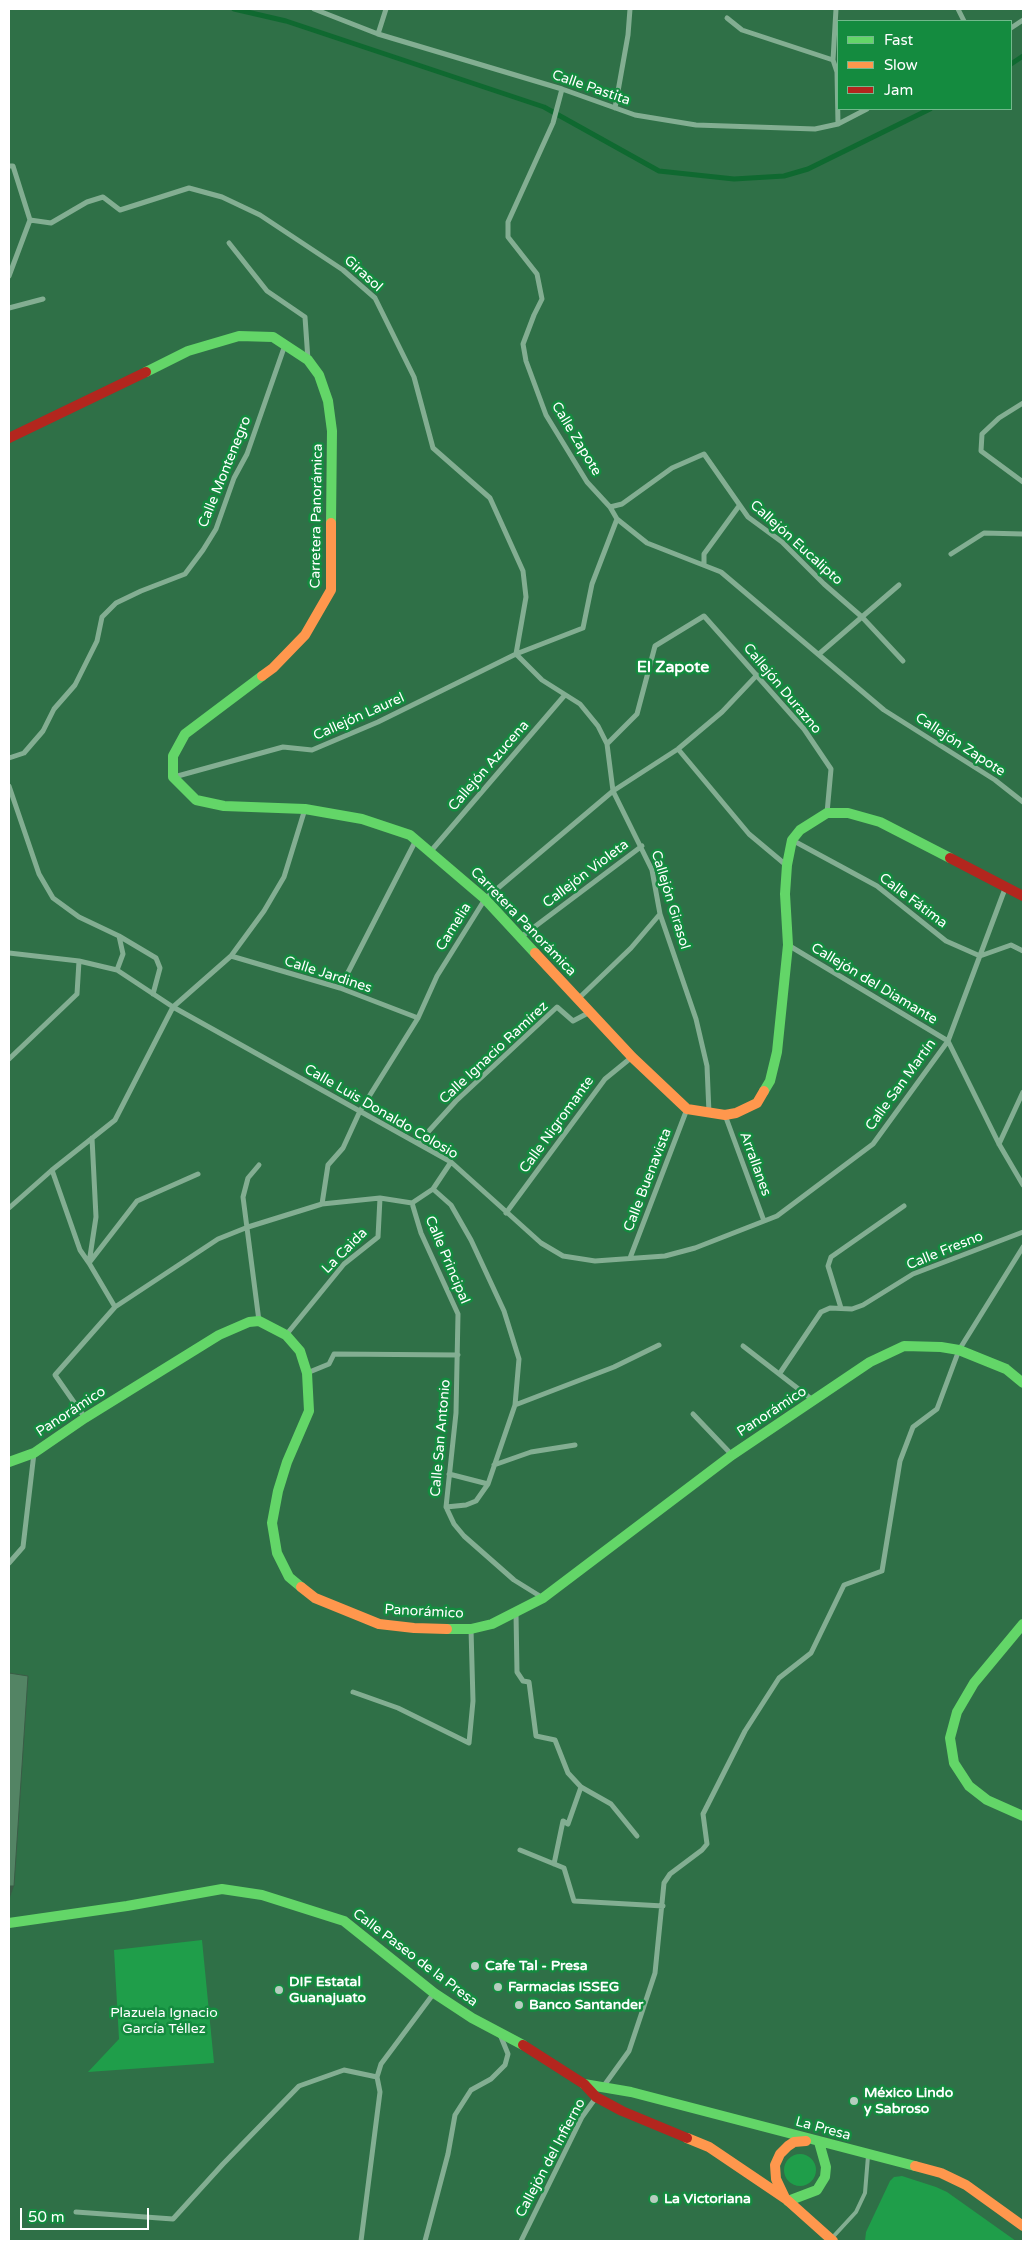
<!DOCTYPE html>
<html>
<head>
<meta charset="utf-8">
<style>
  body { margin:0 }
  #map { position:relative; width:1032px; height:2250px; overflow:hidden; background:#2f7047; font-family:"Varela Round",sans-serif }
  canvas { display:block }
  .frame { position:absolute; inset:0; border:10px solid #fff; pointer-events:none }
  .legend { position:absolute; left:837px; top:20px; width:175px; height:90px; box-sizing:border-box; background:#148b3f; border:1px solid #72b98c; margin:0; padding:6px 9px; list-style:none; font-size:15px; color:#fff }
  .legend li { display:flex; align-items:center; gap:10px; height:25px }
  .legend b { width:25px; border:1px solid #72b98c }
  .scale { position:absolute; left:20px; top:2208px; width:129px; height:22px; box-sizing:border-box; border:2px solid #fff; border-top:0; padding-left:6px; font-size:15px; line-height:18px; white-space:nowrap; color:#fff; -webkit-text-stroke:4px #148b3f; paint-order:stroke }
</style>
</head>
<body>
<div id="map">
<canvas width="1032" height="2250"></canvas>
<div class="frame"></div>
<ul class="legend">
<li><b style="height:6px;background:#63d668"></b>Fast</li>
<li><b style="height:6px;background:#ff974d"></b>Slow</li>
<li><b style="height:6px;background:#b3261e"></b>Jam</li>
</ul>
<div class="scale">50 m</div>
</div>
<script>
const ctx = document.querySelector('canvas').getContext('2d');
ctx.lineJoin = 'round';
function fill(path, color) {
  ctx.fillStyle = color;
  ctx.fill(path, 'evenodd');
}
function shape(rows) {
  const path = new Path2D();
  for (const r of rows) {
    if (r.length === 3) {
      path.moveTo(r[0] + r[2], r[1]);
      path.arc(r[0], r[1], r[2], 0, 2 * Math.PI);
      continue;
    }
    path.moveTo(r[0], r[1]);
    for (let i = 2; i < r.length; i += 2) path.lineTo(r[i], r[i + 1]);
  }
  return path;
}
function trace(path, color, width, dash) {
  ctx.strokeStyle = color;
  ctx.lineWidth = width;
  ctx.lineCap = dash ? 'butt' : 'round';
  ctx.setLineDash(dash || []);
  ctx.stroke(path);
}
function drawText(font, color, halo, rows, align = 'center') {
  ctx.font = font + ' "Varela Round",sans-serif';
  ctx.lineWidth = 5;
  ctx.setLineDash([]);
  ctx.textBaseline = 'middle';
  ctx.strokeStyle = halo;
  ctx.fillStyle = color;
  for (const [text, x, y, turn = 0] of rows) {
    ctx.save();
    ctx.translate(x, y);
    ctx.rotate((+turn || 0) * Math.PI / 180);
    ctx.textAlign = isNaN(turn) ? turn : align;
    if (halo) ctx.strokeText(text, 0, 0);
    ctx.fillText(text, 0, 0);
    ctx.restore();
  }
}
const green = shape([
  [202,1940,214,2063,88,2072,119,2039,114,1950],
  [800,2170,16],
  [902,2176,936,2187,947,2192,1016,2241,865,2241,866,2232,890,2181,894,2177]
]);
const stream = shape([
  [234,9,286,21,544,107,659,171,734,179,784,176,808,169,930,109],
  [1011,64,1023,56]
]);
const lane = shape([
  [832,2238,856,2212,865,2193,868,2156]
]);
const street = shape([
  [314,9,378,34,562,89,635,115,696,125,815,129,838,124,867,109],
  [836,9,833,60,837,72,838,124],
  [958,9,964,21],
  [727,18,742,30,833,60],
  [1011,28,1023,20],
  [378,34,386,9],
  [562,89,553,123,508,222,508,237,537,274,542,299,534,315,523,344,526,361,546,415,587,482,610,507,617,519,647,543,721,572,884,710,995,780,1023,802],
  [615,108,628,35,630,9],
  [9,166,13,166,30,220,9,276],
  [30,220,51,223,87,202,103,197,120,210,189,188,222,197,260,215,343,270,375,298,414,377,433,448,490,498,523,571,526,597,516,654],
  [229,243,267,291,305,317,308,360],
  [9,308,43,299],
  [1023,403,999,418,982,434,981,451,1023,482],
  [610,507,622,504,672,468,704,454,748,517,782,542,824,584,862,617,903,661],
  [951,554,984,533,1023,534],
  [704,565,704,554,739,506],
  [516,654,542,680,580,704,598,726,607,744,613,791,652,870,660,914,696,1019,707,1066,709,1113],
  [819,654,899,585],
  [607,744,637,714,655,646,704,616,804,729,831,769,827,813],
  [678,749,749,834,786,865],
  [9,758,24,753,43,731,54,709,75,685,97,641,102,617,116,603,141,591,185,574,203,550,216,529,234,478,247,454,285,345],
  [174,777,283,747,312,750,378,722,516,654,583,628,592,584,617,519],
  [9,786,39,874,53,898,79,917,119,936,123,954,117,970],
  [792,840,877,886,946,941,980,956,1011,945,1023,951],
  [431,851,564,696],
  [119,936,156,958,160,968,153,994],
  [521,937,642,846],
  [788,945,948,1041],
  [9,953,79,961,117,970,173,1007,451,1162,541,1243,563,1256,595,1261,665,1256,695,1248,777,1216,873,1144,948,1041,1006,886],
  [231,956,340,988,418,1018],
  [340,988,416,840],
  [578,999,631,948,660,914],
  [948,1041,999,1144,1023,1185],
  [9,1059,77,994,79,961],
  [725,1115,764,1221],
  [92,1138,96,1217,89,1263,115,1307],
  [418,1143,456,1101,557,1007,573,1021,590,1012],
  [999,1144,1023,1092],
  [259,1165,248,1178,243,1197,259,1321],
  [52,1170,80,1250,89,1263,137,1201,198,1174],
  [433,1189,451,1205,471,1240,504,1311,519,1359,515,1405,488,1484,476,1501,466,1505,446,1507],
  [412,1203,421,1233,458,1314,456,1413,446,1507,454,1524,464,1536,514,1580,543,1598],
  [412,1203,433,1189,451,1162],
  [322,1204,328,1165,343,1148,360,1111,418,1018,437,976,485,899,613,791,678,749,722,712,757,675],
  [9,1208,52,1170,115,1120,173,1007,231,956,264,911,284,877,305,809],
  [506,1213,605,1079,632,1057],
  [630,1258,687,1109],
  [841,1308,828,1266,831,1257,904,1206],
  [286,1335,344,1264,378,1237,380,1198],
  [743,1346,814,1401],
  [307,1373,329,1364,334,1354,458,1355],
  [780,1373,821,1312,830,1308,852,1309,863,1305,913,1274,1023,1232],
  [515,1405,614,1367,659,1345],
  [693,1414,732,1455],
  [85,1418,55,1375,115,1307,218,1239,248,1227,322,1204,380,1198,412,1203],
  [494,1465,531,1452,575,1445],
  [449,1474,488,1484],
  [9,1563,23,1547,34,1453],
  [516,1613,517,1672,523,1681,529,1682,536,1736,555,1740,568,1773,581,1787,611,1804,637,1836],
  [353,1692,398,1708,469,1743,473,1701,471,1629],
  [520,1850,564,1868,574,1901,663,1906],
  [554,1864,563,1821,568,1824,581,1787],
  [603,2087,629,2051,655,1973,664,1883,670,1874,702,1850,707,1844,703,1814,745,1731,779,1678,811,1653,844,1585,882,1571,900,1461,913,1427,937,1409,959,1350,1023,1247],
  [76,2212,173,2219,223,2164,299,2086,344,2070,377,2077],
  [361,2241,380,2092,377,2077,381,2064,434,1993],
  [425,2241,448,2154,455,2115,471,2090,491,2079,505,2065,508,2054,499,2032],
  [521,2241,582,2117,597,2096]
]);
const fast = shape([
  [146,372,188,351,239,336,273,337,308,360,319,375,328,401,332,431,331,523],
  [262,676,185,734,173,756,173,777,196,800,224,806,305,809,362,819,410,835,485,899,535,953],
  [764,1091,770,1081,777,1052,788,945,785,894,787,865,792,840,800,830,827,813,848,813,880,822,950,858],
  [9,1462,34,1453,85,1418,219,1335,249,1322,259,1321,286,1335,300,1351,307,1373,309,1411,287,1462,278,1491,272,1523,277,1553,289,1577,301,1587],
  [1023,1624,974,1683,957,1712,950,1738,954,1763,969,1786,987,1800,1023,1816],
  [447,1629,471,1629,492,1624,543,1598,732,1455,870,1362,904,1346,941,1347,959,1350,1006,1369,1023,1383],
  [9,1923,127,1906,222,1889,262,1895,344,1921,434,1993,472,2018,523,2045],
  [584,2084,631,2092,915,2166],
  [788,2201,817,2190,825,2177,826,2167,819,2142]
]);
const slow = shape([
  [262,676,273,668,305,635,331,590,331,523],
  [535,953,632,1057,687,1109,725,1115,736,1113,757,1103,764,1091],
  [301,1587,315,1598,379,1624,414,1628,447,1629],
  [687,2138,709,2147,786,2199,833,2241],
  [915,2166,941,2173,966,2185,1023,2226],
  [785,2198,776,2179,775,2165,780,2154,788,2146,794,2142,806,2141]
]);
const jam = shape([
  [9,438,146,372],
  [950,858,1023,896],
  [523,2045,584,2084,596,2097,622,2111,687,2138]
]);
const shadedWall = shape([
  [9,1886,14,1886,9,1900]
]);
const building = shape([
  [9,1673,28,1676,14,1886,9,1886,9,1673]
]);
const markers = [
  [475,1966,5,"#b6cdbf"],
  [498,1987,5,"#b6cdbf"],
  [279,1990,5,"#b6cdbf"],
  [519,2005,5,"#b6cdbf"],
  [854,2101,5,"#b6cdbf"],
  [654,2199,5,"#b6cdbf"]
];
const streetNames = [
  ["Calle Pastita",591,88,19],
  ["Girasol",363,274,42],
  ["Calle Zapote",576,439,59],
  ["Calle Montenegro",225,472,-68],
  ["Carretera Panorámica",317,516,-89],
  ["Callejón Eucalipto",796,543,42],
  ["Callejón Durazno",782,689,50],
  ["Callejón Laurel",359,717,-24],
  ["Callejón Zapote",960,745,33],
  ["Callejón Azucena",489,766,-49],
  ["Callejón Violeta",586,874,-37],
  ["Callejón Girasol",670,900,73],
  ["Calle Fátima",913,901,37],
  ["Carretera Panorámica",523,922,46],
  ["Camelia",454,927,-58],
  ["Calle Jardines",328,975,18],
  ["Callejón del Diamante",874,984,31],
  ["Calle Ignacio Ramírez",494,1053,-43],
  ["Calle San Martín",901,1085,-54],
  ["Calle Luis Donaldo Colosio",381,1112,30],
  ["Calle Nigromante",557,1125,-54],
  ["Arrallanes",755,1164,70],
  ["Calle Buenavista",648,1180,-69],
  ["La Caida",345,1251,-45],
  ["Calle Fresno",945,1251,-22],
  ["Calle Principal",447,1260,67],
  ["Panorámico",71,1412,-33],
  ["Panorámico",772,1412,-33],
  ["Calle San Antonio",441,1438,-85],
  ["Panorámico",424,1612,3],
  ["Calle Paseo de la Presa",415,1958,37],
  ["La Presa",823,2129,15],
  ["Callejón del Infierno",551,2158,-62]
];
const poiNames = [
  ["Cafe Tal - Presa",485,1966],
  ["DIF Estatal",289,1982],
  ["Guanajuato",289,1998],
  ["Farmacias ISSEG",508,1987],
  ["Banco Santander",529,2005],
  ["México Lindo",864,2093],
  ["y Sabroso",864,2109],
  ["La Victoriana",664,2199]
];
const parkNames = [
  ["Plazuela Ignacio",164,2013],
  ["García Téllez",164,2029]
];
const quarterNames = [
  ["El Zapote",673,668]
];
fill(green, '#1f9e4a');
trace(stream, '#0f6930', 5);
trace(lane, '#83ae92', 4);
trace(street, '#83ae92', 5);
trace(fast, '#63d668', 10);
trace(slow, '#ff974d', 10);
trace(jam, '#b3261e', 10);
fill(shadedWall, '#3a5c46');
fill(building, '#538464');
trace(building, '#3a5c46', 1);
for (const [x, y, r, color] of markers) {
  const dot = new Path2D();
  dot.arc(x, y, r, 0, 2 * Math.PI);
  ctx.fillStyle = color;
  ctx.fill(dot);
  trace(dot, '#148b3f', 2);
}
drawText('14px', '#fff', '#148b3f', streetNames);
drawText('bold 14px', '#fff', '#148b3f', poiNames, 'left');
drawText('14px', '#fff', '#148b3f', parkNames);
drawText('bold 16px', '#fff', '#148b3f', quarterNames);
</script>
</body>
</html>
